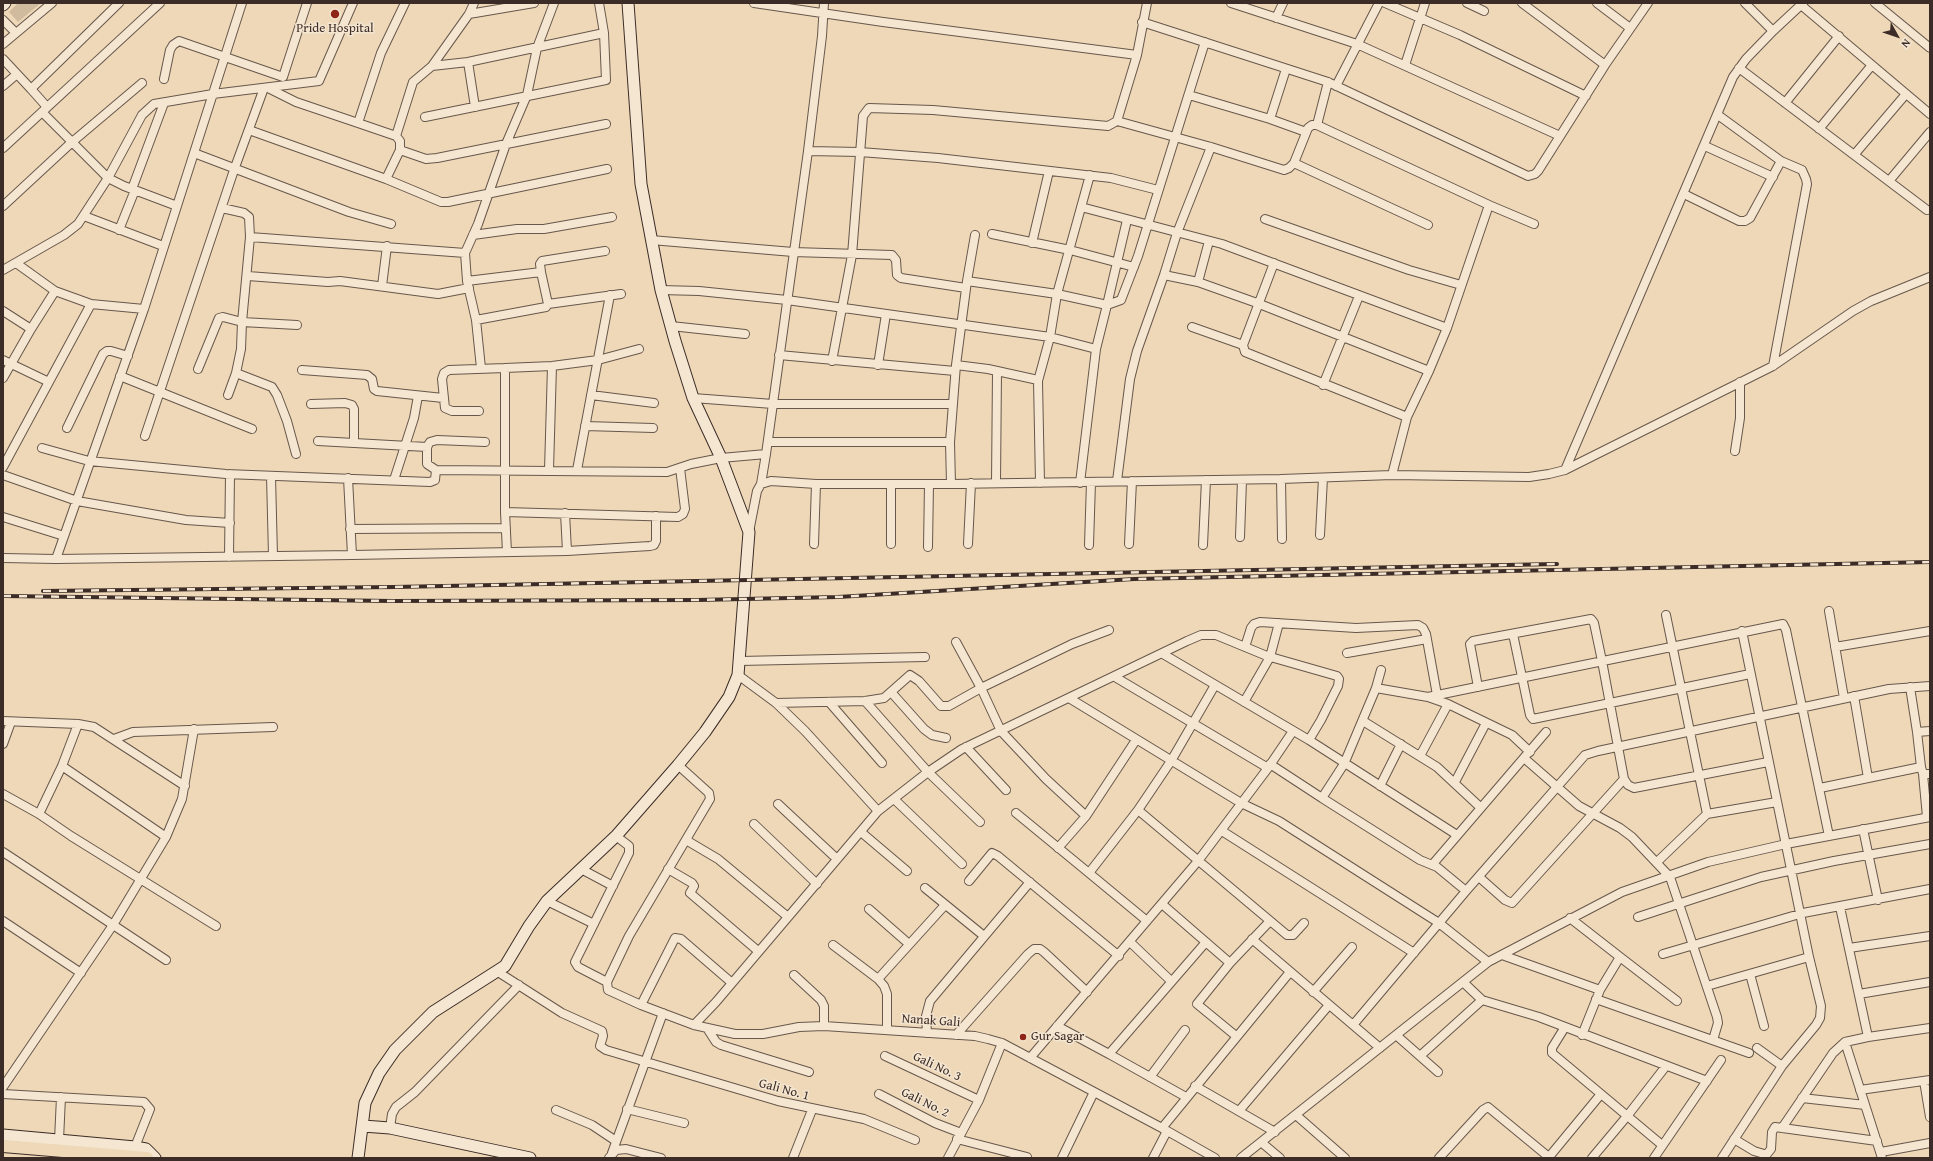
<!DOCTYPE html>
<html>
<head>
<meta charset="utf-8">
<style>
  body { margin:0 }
  #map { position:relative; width:1933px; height:1161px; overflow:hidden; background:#eed8b8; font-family:"Gentium Book Plus",serif }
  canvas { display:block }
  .frame { position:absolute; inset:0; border:4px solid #3c2c27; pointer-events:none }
  .north { position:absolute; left:1877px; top:16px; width:40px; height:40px; -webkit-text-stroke:3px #f4e6d1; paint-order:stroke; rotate:130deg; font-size:11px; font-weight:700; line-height:16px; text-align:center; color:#3c2c27 }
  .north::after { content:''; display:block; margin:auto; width:14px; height:18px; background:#3c2c27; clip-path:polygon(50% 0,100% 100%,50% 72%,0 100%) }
</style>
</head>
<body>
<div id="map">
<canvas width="1933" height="1161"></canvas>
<div class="frame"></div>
<div class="north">N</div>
</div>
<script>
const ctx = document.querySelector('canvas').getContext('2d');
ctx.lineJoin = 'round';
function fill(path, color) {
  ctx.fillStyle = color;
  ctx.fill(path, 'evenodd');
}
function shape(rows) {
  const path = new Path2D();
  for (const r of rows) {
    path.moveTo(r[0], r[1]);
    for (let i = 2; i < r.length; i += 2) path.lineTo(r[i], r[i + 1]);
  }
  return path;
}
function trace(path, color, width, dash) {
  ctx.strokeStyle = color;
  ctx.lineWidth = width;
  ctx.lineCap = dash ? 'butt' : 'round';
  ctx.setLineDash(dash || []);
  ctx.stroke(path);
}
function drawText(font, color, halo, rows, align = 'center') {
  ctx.font = font + ' "Gentium Book Plus",serif';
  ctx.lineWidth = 3;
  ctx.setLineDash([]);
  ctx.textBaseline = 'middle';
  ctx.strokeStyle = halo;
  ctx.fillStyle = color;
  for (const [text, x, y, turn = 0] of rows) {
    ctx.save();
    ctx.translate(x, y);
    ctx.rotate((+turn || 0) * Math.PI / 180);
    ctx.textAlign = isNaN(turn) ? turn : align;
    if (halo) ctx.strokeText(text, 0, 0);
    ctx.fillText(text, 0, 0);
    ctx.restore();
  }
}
const green = shape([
  [18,3,41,3,18,22,9,12]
]);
const street = shape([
  [474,3,469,14,432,66,468,62,604,33],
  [754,3,883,22,1137,55],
  [1231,3,1357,44,1560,136],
  [1385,3,1460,35,1586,96],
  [1467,3,1484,11],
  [1522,3,1605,65],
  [1597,3,1630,28],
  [1745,3,1773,31,1803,3],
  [1875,3,1930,48],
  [1801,5,1930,114],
  [469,14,534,3],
  [1276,18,1283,3],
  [3,20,16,33],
  [1142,22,1328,82,1528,176,1535,174,1538,171,1605,65,1648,3],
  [3,44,52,3],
  [3,59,31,89,119,3],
  [468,62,475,107],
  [1405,65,1425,3],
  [1739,68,1927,210],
  [164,79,170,50,173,45,179,41,283,77,307,3],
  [1328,82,1317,125,1489,205,1534,224],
  [3,86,17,74],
  [1336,86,1379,3],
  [268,88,296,102,358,123],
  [31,89,47,107],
  [1189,95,1270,119,1306,132],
  [1785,103,1839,36],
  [42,112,108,178,124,186,177,206],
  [1718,115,1781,161,1802,170,1806,179,1807,184,1773,366],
  [425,117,606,80,604,33,599,3],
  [1270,119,1286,69],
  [1117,121,1137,55,1147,3],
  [1317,125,1312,125,1308,128,1294,163,1428,225],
  [1819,129,1872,65],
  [249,130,386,179,441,202,448,202,607,169],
  [396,136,413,82,432,66],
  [1705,146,1773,177],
  [3,148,160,3],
  [400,150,400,141,396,136,358,123,381,53,405,3],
  [808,151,860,152,938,158,1111,178,1158,190],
  [194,153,349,212,391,224],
  [1854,155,1906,94],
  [386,179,400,150,426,159,437,158,606,124],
  [1889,181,1930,132],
  [132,189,164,103],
  [1684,194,1739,221,1745,221,1750,218,1781,161],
  [3,206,71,143,142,83],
  [1081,207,1222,244,1447,328],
  [222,208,244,213,249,217,250,237,465,253,478,224,506,144,527,95,537,48,554,3],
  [84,216,163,246],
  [1265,219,1409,270,1461,285],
  [1127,220,1107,305,1121,300,1138,256,1205,42],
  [119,230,135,190],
  [992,234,1070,250,1134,267],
  [473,235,517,229,544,229,612,217],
  [651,240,793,252,892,255,896,260,897,275,901,278,966,288],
  [1032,243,1049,171],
  [465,253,467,281,476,320,481,368],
  [16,263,55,291],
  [1274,263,1243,345,1245,352,1407,417],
  [3,270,64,235,78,224,108,178,142,115,154,104,213,94,319,81,353,3],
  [1164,275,1198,282,1257,303,1429,371],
  [248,276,328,282,340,281,438,294,469,288],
  [467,281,541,272,540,264,542,261,605,251],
  [967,281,975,235],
  [1198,282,1209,241],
  [382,286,387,246],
  [661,290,699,291,787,300,1050,337,1096,349],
  [548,304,621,294],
  [144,309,242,3],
  [3,311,31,329],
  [476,320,546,307,548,304,541,272],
  [671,326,745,334],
  [1192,327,1243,345],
  [779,355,955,371],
  [3,360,49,382],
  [832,361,852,255,863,116,869,108,933,110,1108,126,1117,121,1211,147,1284,170,1289,168,1294,163],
  [878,365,886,314],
  [956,365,988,369,1038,380],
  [505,368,552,366,598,360,639,349],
  [198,369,219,318,223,317,242,322,250,237],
  [302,370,367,375,372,379,374,389,377,391,443,398],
  [236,373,241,349,242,322,297,325],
  [120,376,252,429],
  [3,378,31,329,55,291,91,304],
  [1323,385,1359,296],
  [228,395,236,373,272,387,277,395,287,421,296,454],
  [591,395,654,403],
  [693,398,773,404,953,404],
  [311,404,345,403,352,405,354,409,354,442],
  [479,411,452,411,445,408,442,379,444,373,449,370,505,368,505,512,507,552],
  [585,426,653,428],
  [67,428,103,354,107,351,111,351,128,356],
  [145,436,234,170,264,88],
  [318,441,427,447],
  [768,442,950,442,956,365,967,281,1057,294,1107,305,1096,349,1080,483],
  [950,442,951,484],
  [42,448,89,461,226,474,430,482,435,480,436,470,667,472,691,464,721,458,766,454],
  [1735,451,1740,418,1740,382],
  [3,467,91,304,144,309,56,559],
  [436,470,427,464,427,447,430,442,437,440,485,442],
  [549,470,552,366],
  [577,470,610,295],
  [1565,470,1733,77,1746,59,1773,31],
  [3,475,77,501,186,520,230,523],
  [1392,475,1407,417,1429,371,1447,328,1489,205],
  [271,476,273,556],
  [348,478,352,555],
  [1281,479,1282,539],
  [394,480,414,418,418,396],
  [1117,481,1130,379,1137,351,1164,275,1177,233,1211,147],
  [996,483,997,371],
  [1040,483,1038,381,1050,337,1057,294,1090,175],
  [761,484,771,481,816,484,951,484,1281,479,1392,475,1529,477,1549,474,1565,470,1773,366,1853,311,1871,301,1930,277],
  [891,484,891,544],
  [505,512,678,517,683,514,685,509,680,468],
  [565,513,567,551],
  [3,517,64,536],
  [350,529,506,528],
  [749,532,757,491,761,484,766,454,808,151,822,36,824,3],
  [1320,535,1323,478],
  [1240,537,1242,480],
  [814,544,816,484],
  [968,544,971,483],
  [1129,544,1132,481],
  [1089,545,1091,482],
  [1203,545,1206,480],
  [928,547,929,484],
  [229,557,230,474],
  [3,558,56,559,352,555,567,551,650,546,654,545,656,541,656,516],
  [1829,611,1844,698],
  [1513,634,1530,715,1533,719,1750,674],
  [956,642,981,688,1001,731,1046,779,1086,816,1136,740],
  [1245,647,1251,628,1254,624,1260,622,1356,628,1418,625,1423,628,1426,634,1437,695],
  [1835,647,1930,631],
  [1347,653,1427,639],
  [1163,654,1309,740,1457,835],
  [740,661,925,657],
  [1381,670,1376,688,1428,697,1448,704,1512,735,1530,752],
  [738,675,776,703,805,731,878,811],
  [1115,677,1268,768,1293,731],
  [1215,685,1171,761,1138,810,1287,935,1293,935,1304,923],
  [1478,687,1470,644,1473,641,1591,619,1594,623,1602,661,1624,779,1628,785,1634,788,1768,762],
  [1910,687,1917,732],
  [1376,688,1344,764,1322,798,1420,860,1437,867,1466,891],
  [891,692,924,729,932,735,946,738],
  [1854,696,1868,778],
  [1428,697,1783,624,1786,630,1829,836],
  [1069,698,1241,803,1279,821,1439,923,1488,962],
  [865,701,928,772,980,822],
  [829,702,882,763],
  [1244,702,1270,657,1279,623],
  [776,703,865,701,884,698,910,675,919,681,941,706,949,706,981,688,1072,644,1109,630],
  [3,721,78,724,94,727,185,786],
  [1363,721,1437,767,1480,807],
  [114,739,133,732,273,727],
  [3,744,11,722],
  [966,747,1006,790],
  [1420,756,1448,704],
  [1524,758,1579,806,1620,828,1632,837,1670,877,1717,1017,1718,1023,1713,1040],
  [1270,764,1322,798],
  [678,765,709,793,710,799,629,936,607,982,608,990,641,1005,694,1025,735,1034,763,1034,799,1027,824,1026,975,1036,988,1039,1002,1043,1162,1128],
  [62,766,166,837],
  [1921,767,1917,732,1930,731],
  [1923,774,1927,817],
  [1455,782,1486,723],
  [1380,786,1401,744],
  [1820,788,1921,767,1923,774,1930,774],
  [3,794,39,814,71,836,216,926],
  [894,799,962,864],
  [778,804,837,859],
  [1016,813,1089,873,1138,810],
  [39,814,62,766,78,724],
  [1707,814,1777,802],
  [754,824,817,884],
  [1863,829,1878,900],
  [1222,831,1414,953],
  [861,832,907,871],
  [686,840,718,859,788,917],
  [1058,848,1086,816],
  [3,852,166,960],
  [1657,862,1707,814,1666,615],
  [1432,865,1546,732],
  [581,869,613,886],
  [668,869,692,883,694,886,690,893,758,951],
  [1089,873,1147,921],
  [1479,877,1505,900,1512,903,1624,779],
  [969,881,992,853,998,856,1119,956],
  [925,888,984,936],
  [547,901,594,924],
  [1162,904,1230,963,1270,921],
  [1840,907,1868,1037],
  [869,909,909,944],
  [1638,917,1761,877,1834,861,1930,844],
  [1570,918,1620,957,1600,990,1582,1035],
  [3,921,81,973],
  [1252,939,1353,1025],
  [1130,942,1171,981],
  [833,945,878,979,884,986,887,994,887,1030],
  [1849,948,1930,936],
  [1663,954,1803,913,1930,889],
  [1502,955,1600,990],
  [1620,957,1677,1001],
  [1230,963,1197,1004,1236,1036],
  [498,972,562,1013,602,1031,603,1036,600,1046,606,1050,778,1101,864,1119,915,1140],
  [1750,974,1764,1026],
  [794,975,821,1000,824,1006,824,1026],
  [878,979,945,905],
  [607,982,578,967,575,962,629,853,629,846,616,836],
  [1463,982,1482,1000],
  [1707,986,1809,957,1742,631],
  [1313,992,1352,947],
  [1859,994,1930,982],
  [1596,999,1749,1053],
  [641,1005,675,938,681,939,732,983],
  [694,1025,716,1002,878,811,928,772,962,749,1187,641,1201,635,1216,635,1267,656,1337,676,1339,679,1338,686,1321,720,1309,740],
  [1057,1026,1109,1054,1206,942],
  [1565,1027,1552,1048,1552,1053,1662,1145],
  [707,1028,716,1042,721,1045,809,1072],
  [927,1033,926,1016,930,1001,1030,882],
  [956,1035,1028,954,1034,949,1040,949,1044,952,1087,992],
  [1396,1035,1438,1072],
  [1380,1048,1353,1025,1466,891,1585,755,1598,751,1889,689,1930,686],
  [1757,1048,1782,1066],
  [1109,1054,1186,1097],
  [885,1056,979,1100],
  [1420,1056,1482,1000,1539,1017,1707,1081],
  [1030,1058,1198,861,1268,768],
  [1150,1077,1185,1030],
  [1924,1081,1930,1117],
  [1195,1086,1275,1132],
  [3,1087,113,925,166,837,182,799,194,729],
  [1860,1090,1930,1080],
  [3,1094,144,1102,150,1109,135,1147],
  [879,1094,935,1123,961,1133],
  [1802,1098,1865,1105],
  [627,1109,684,1123],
  [556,1110,592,1125,616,1141],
  [1239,1111,1329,1005],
  [1296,1115,1345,1158],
  [390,1128,392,1114,396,1107,415,1092,519,985],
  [1782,1128,1833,1053,1845,1042],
  [957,1139,1027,1157],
  [1734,1139,1754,1151,1764,1154,1767,1154,1771,1149,1772,1132,1775,1127,1877,1141],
  [59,1140,61,1097],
  [1261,1142,1280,1158],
  [1881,1152,1930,1143],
  [612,1153,663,1013],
  [1549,1157,1601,1094],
  [609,1158,616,1150,626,1149,661,1158],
  [793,1158,812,1110],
  [948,1158,979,1100,1002,1043],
  [1062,1158,1094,1092],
  [1153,1158,1167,1131],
  [1215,1158,1162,1128,1290,972],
  [1241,1158,1488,962,1622,892,1708,862,1786,844,1930,817],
  [1439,1158,1483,1110,1488,1107,1550,1158],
  [1592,1158,1628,1115,1666,1066],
  [1654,1158,1721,1060],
  [1722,1158,1782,1066,1816,1025,1820,1018,1821,1006,1809,957],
  [1882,1158,1845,1042,1868,1037,1930,1028]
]);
const secondary = shape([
  [3,5,5,3],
  [363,1126,390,1128,530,1158],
  [3,1135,135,1147,146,1149,155,1158],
  [358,1158,365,1103,379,1073,395,1050,433,1012,505,966,529,926,547,901,616,836,678,765,705,732,729,697,738,675,749,532,721,458,693,398,675,341,661,290,641,184,628,3]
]);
const primary = shape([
  [3,1146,147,1158]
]);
const rail = shape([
  [43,591,394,587,1557,564],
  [3,596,392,601,697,600,838,597,1134,579,1930,562]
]);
const markers = [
  [335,14,5,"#8f2418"],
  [1023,1037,4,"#8f2418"]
];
const poiNames = [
  ["Pride Hospital",335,29],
  ["Gur Sagar",1031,1037,"left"]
];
const streetNames = [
  ["Nanak Gali",931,1021,4],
  ["Gali No. 3",937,1067,25],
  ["Gali No. 1",784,1090,15],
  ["Gali No. 2",925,1103,26]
];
fill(green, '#d0bb9f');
trace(street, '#68574b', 10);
trace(secondary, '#3c2c27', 13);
trace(primary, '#3c2c27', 14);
trace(street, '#f4e6d1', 8);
trace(secondary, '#f4e6d1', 11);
trace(primary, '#eed8b8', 12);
trace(rail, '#3c2c27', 4);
trace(rail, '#f4e6d1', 2.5, [8]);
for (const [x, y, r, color] of markers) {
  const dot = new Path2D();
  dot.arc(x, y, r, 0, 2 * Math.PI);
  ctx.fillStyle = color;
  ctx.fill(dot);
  trace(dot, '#f4e6d1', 1.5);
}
drawText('13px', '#3c2c27', '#f4e6d1', poiNames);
drawText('13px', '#3c2c27', '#f4e6d1', streetNames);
</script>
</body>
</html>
